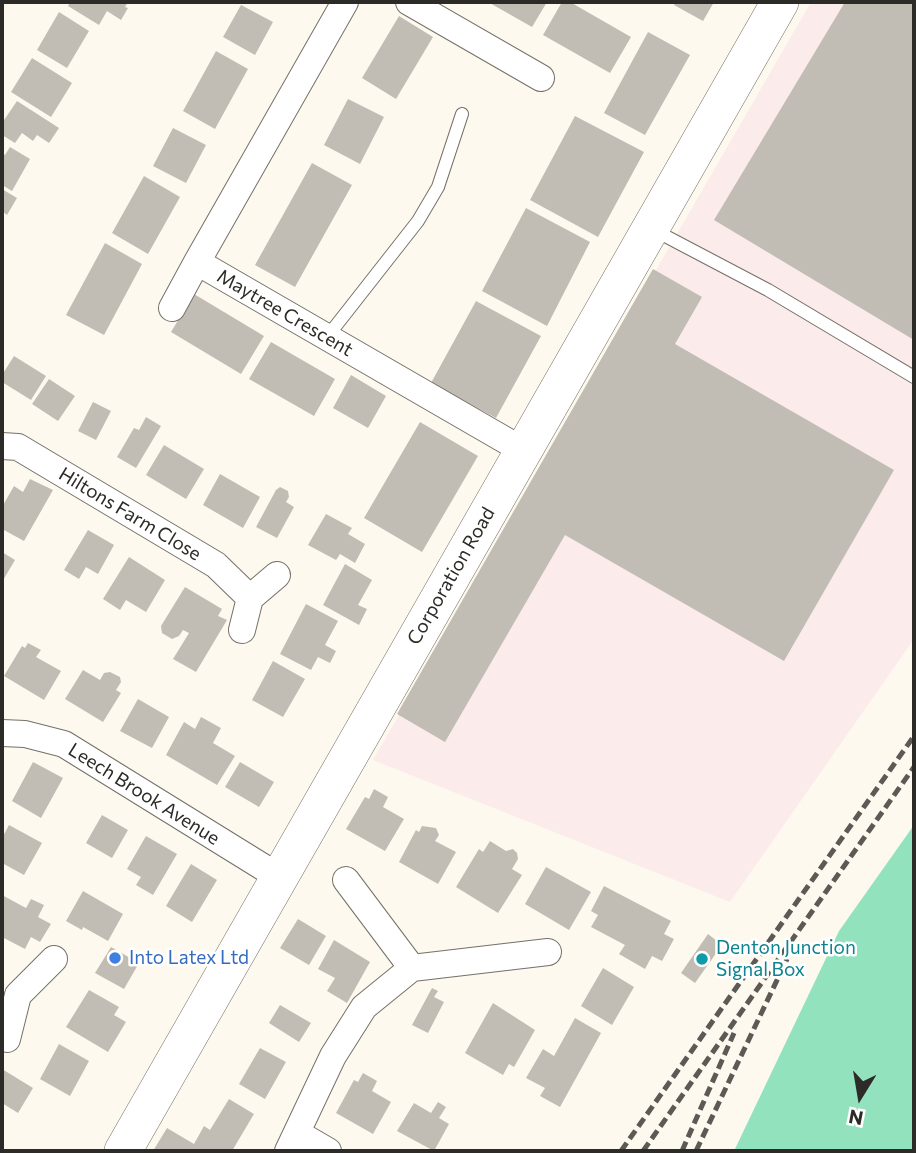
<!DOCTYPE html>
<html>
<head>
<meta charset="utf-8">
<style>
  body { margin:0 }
  #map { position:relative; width:916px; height:1153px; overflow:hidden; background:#fef9ef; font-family:Commissioner,sans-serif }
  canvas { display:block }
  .frame { position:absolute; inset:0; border:4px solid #2d2b28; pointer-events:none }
  .north { position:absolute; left:825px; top:1062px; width:70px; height:70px; -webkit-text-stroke:5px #fff; paint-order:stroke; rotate:191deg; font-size:19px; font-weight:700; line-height:28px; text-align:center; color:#2d2b28 }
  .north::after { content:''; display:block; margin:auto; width:24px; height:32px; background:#2d2b28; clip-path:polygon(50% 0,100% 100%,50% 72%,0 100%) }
</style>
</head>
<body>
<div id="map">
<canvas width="916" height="1153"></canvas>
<div class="frame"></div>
<div class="north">N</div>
</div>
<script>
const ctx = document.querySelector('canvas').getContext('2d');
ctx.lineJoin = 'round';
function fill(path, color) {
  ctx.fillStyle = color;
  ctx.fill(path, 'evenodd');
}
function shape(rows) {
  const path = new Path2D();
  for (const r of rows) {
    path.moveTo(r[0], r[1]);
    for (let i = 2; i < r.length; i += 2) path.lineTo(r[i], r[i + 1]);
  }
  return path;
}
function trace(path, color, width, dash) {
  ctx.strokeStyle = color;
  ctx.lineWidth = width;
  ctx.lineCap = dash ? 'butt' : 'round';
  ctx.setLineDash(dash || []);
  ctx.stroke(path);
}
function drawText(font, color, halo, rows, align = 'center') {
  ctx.font = font + ' Commissioner,sans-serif';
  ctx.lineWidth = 5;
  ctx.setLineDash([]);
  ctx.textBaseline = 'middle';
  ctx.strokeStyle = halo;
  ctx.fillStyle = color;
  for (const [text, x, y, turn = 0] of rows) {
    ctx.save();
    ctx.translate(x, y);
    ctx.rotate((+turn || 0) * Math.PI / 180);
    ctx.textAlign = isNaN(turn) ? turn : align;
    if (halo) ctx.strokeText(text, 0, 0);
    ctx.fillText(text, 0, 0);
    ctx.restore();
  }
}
const industrial = shape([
  [811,2,914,2,914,639,730,902,373,760]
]);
const green = shape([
  [914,825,914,1151,734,1151,839,931]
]);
const building = shape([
  [70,2,128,2,125,7,128,8,121,20,107,11,99,25,68,6],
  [488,2,547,2,532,27],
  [562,2,570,2,631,37,610,73,543,35],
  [676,2,714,2,703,21,674,5],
  [845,2,914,2,914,340,714,220],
  [241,5,273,22,255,55,223,37],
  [59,12,89,31,67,68,37,50],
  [399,16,433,37,396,99,362,78],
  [648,32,690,55,645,135,604,113],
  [216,51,248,69,215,129,183,111],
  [32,58,72,83,51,117,11,92],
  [348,99,384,117,360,164,324,145],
  [17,101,59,128,49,143,37,135,33,141,22,133,15,143,2,135,2,123],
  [575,116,644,152,598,237,530,200],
  [173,128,206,145,186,183,153,166],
  [10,147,30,159,12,191,2,185,2,153,5,155],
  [312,163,352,185,295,287,255,265],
  [144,176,180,197,148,254,112,233],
  [2,189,17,198,7,215,2,211],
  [526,208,590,242,547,326,482,291],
  [105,243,142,264,104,335,66,315],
  [653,269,702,297,675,344,894,470,784,661,565,535,445,742,397,714],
  [194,294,264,336,241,374,171,332],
  [476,301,541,336,496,418,431,383],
  [271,342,335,379,314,416,249,379],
  [14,356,46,376,31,400,2,382,2,375],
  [351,375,386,396,368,428,333,408],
  [49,379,75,396,58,421,32,404],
  [93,402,111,411,96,440,78,431],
  [146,417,161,426,136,468,117,457,134,428,139,430],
  [420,422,478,456,422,552,364,518],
  [164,445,204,469,186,499,146,475],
  [220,474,260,497,243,528,203,505],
  [30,479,53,490,24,541,2,529,2,507,14,486,23,492],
  [280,487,288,491,289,497,286,502,294,507,277,538,256,527,276,490],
  [326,514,352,528,348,534,365,544,355,563,340,554,336,560,308,545],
  [88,530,114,545,98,574,86,567,79,579,64,570],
  [2,552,15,560,2,582],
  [129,557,165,580,146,612,126,600,120,610,103,599],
  [345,564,372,580,358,605,367,609,359,625,323,605],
  [185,587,222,609,218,616,227,620,196,672,173,659,189,633,183,630,179,636,172,639,162,633,161,626],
  [306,604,338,621,325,645,336,651,330,663,318,657,311,670,280,654],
  [28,643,41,650,36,657,61,671,44,700,4,676,22,646,25,648],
  [273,661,305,679,283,717,252,700],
  [83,670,100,680,104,673,110,672,120,677,121,682,116,690,121,693,103,722,65,699],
  [138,699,169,717,152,748,120,731],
  [201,717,221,728,213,743,235,756,217,785,166,755,184,722,195,729],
  [33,762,63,778,41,818,12,801],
  [240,762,274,782,259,807,225,787],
  [374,789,388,797,383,807,404,819,385,851,346,829,365,797,369,799],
  [102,815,128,830,112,858,86,843],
  [9,825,42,843,24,875,2,863,2,838],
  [422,826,436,828,439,835,435,841,456,852,438,884,399,862,416,830,419,832],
  [146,836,177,854,153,895,136,885,141,877,127,869],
  [490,841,506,851,513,849,517,853,518,859,512,869,522,875,498,913,456,887,479,849,483,852],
  [191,864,217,880,192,922,166,906],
  [546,867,591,892,569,930,525,904],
  [604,886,671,921,664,934,674,939,662,961,652,956,645,969,619,954,625,945,591,927,598,915,591,911],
  [83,891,123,914,108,941,83,927,82,930,66,921],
  [2,895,26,908,31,899,44,905,38,917,51,924,40,942,31,937,25,949,2,937],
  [298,919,326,936,309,965,280,948],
  [708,934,722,945,695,983,681,973],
  [334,940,370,962,347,1003,327,991,335,978,318,969],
  [111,947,139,963,124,989,95,973],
  [603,968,634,987,612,1025,581,1006],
  [432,988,438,991,434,997,444,1002,428,1033,412,1025],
  [89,990,119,1007,114,1015,126,1022,108,1052,66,1027],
  [493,1003,535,1030,514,1067,509,1064,503,1075,465,1053],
  [280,1005,311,1023,299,1042,269,1023],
  [575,1018,601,1033,560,1107,540,1096,545,1088,526,1078,543,1049,554,1056],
  [59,1044,89,1061,70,1096,40,1079],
  [260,1048,286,1062,265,1099,239,1084],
  [2,1069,33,1088,18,1113,2,1103],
  [363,1073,377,1081,372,1091,391,1102,373,1134,336,1113,354,1080,358,1082],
  [229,1099,254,1114,232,1151,153,1151,167,1128,194,1144,204,1126,210,1130],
  [438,1102,446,1107,439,1118,449,1124,434,1151,397,1131,414,1103,431,1113]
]);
const lane = shape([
  [652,229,768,290,914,377],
  [327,337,418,221,438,187,462,114]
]);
const street = shape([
  [345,2,197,262,524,451],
  [409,2,541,78],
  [172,308,197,262],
  [2,446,18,447,216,565,250,598],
  [242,630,250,598,277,575],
  [2,733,25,734,64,744,279,877],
  [346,880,412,968],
  [7,1039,18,995,54,959],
  [297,1133,328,1151],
  [288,1151,333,1056,364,1007,412,968,548,952]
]);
const secondary = shape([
  [123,1151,780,2]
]);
const rail = shape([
  [621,1151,914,736],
  [643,1151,914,767],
  [682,1151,734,1033],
  [696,1151,787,959]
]);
const markers = [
  [115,958,7,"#3f7fe0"],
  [702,959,7,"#0f9aa8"]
];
const streetNames = [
  ["Maytree Crescent",285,313,30],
  ["Hiltons Farm Close",130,514,31],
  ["Corporation Road",451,576,-60],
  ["Leech Brook Avenue",144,794,32]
];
const cultureNames = [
  ["Denton Junction",716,948],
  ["Signal Box",716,970]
];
const shopNames = [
  ["Into Latex Ltd",129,958]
];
fill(industrial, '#fbebeb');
fill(green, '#92e2be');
fill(building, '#c2bdb4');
trace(lane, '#757068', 14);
trace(street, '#757068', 28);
trace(secondary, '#757068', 38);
trace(lane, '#fff', 12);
trace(street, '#fff', 26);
trace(secondary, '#fff', 37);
trace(rail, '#5d5a56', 5, [10, 5]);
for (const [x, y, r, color] of markers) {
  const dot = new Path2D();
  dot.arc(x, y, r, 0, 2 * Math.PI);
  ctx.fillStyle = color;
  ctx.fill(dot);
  trace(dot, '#fff', 2.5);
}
drawText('19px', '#2d2b28', '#fff', streetNames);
drawText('19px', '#0d838f', '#fff', cultureNames, 'left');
drawText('19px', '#366cbe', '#fff', shopNames, 'left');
</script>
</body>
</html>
